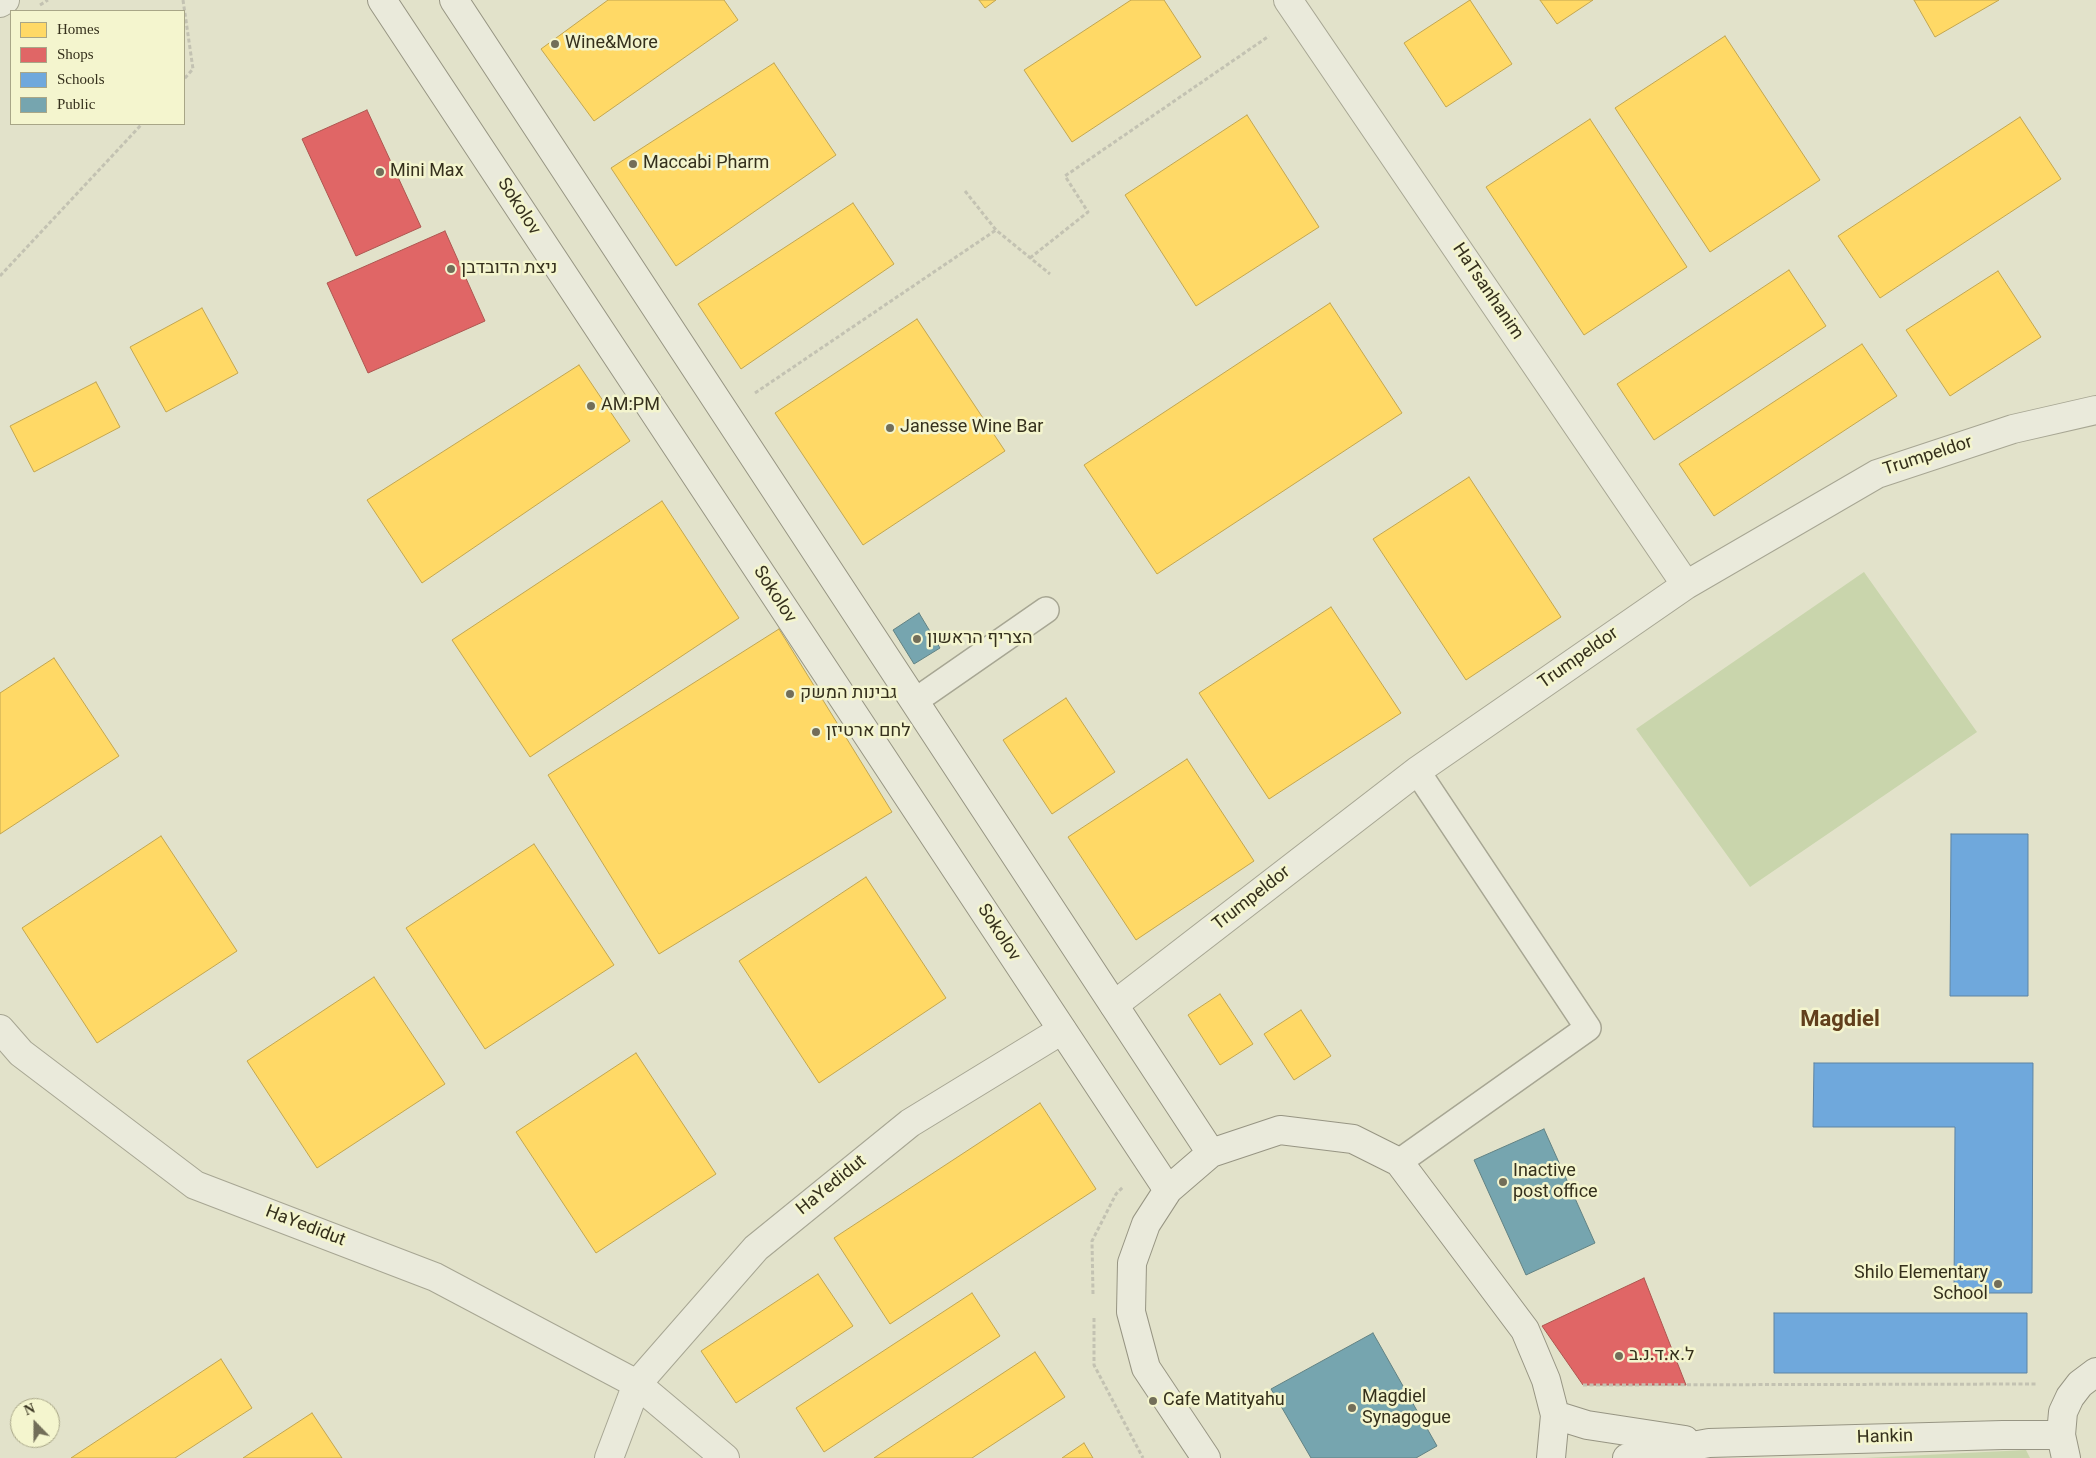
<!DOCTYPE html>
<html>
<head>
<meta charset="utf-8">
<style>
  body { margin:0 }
  #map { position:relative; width:2096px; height:1458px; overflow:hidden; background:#e2e2ca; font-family:Georgia,serif }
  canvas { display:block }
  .legend { position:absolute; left:10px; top:10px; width:175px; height:115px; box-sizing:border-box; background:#f4f5ce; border:1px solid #a8a687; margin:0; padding:6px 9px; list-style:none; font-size:15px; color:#35301c }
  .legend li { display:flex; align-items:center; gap:10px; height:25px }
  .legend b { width:25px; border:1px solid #a8a687 }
  .north { position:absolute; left:10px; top:1398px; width:50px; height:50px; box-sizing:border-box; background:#f4f5ce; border:1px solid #a8a687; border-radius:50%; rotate:338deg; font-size:14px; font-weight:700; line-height:20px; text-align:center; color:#35301c }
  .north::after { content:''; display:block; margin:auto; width:18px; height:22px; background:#726e59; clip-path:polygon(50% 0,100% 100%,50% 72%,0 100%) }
</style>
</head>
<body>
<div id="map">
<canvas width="2096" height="1458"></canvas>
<ul class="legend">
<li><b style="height:14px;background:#ffd966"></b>Homes</li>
<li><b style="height:14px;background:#e06666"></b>Shops</li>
<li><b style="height:14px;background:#6fa8dc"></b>Schools</li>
<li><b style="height:14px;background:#76a5af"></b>Public</li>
</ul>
<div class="north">N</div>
</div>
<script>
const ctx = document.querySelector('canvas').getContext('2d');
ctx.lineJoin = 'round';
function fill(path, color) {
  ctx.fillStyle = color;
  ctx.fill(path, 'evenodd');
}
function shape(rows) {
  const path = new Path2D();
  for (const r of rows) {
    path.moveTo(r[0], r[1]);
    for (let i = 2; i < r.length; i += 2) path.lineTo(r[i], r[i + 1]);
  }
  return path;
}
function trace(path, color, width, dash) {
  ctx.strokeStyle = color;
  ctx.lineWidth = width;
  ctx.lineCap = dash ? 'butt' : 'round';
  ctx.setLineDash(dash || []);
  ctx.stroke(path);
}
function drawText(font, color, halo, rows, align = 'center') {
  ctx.font = font + ' Georgia,Heebo,serif';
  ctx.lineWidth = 5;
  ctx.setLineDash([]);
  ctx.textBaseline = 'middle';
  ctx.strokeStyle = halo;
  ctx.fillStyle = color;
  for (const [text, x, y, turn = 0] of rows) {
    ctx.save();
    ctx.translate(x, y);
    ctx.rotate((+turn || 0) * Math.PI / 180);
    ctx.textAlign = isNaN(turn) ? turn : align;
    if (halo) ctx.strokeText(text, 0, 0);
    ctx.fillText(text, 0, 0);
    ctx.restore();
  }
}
const green = shape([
  [1864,572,1977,732,1750,887,1636,729],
  [2026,1450,2030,1458,1864,1458]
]);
const homes = shape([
  [608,0,724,0,738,20,594,121,541,49,608,0],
  [979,0,996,0,985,8,979,0],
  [1131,0,1164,0,1201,57,1072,142,1024,70,1131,0],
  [1470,0,1512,64,1446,107,1404,43,1470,0],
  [1540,0,1593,0,1557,24,1540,0],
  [1914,0,1999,0,1935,37,1914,0],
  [1725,36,1820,180,1710,252,1615,108,1725,36],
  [774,63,836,155,676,266,611,168,774,63],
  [1247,115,1319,227,1196,306,1125,195,1247,115],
  [2020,117,2061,179,1880,298,1838,236,2020,117],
  [1590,119,1687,267,1584,335,1486,187,1590,119],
  [853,203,894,264,741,369,698,304,853,203],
  [1789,270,1826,326,1654,440,1617,384,1789,270],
  [1998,271,2041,337,1950,396,1906,330,1998,271],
  [1330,303,1402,413,1157,574,1084,465,1330,303],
  [202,308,238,373,166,412,130,347,202,308],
  [917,319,1005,451,863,545,775,413,917,319],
  [1862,344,1897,396,1714,516,1679,464,1862,344],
  [579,365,630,441,422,583,367,500,579,365],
  [96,382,120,427,34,472,10,426,96,382],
  [1469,477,1561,617,1466,680,1373,539,1469,477],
  [662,501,739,618,530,757,452,640,662,501],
  [1331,607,1401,713,1269,799,1199,693,1331,607],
  [779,629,892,812,659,954,548,775,779,629],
  [54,658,119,756,0,834,0,693,54,658],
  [1066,698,1115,772,1052,814,1003,740,1066,698],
  [1187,759,1254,861,1136,940,1068,837,1187,759],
  [161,836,237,951,97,1043,22,928,161,836],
  [534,844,614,965,485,1049,406,928,534,844],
  [866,877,946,998,819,1083,739,961,866,877],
  [374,977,445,1084,317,1168,247,1061,374,977],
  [1220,994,1253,1044,1220,1065,1188,1015,1220,994],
  [1301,1010,1331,1056,1294,1080,1264,1034,1301,1010],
  [636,1053,716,1174,596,1253,516,1132,636,1053],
  [1040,1103,1096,1189,890,1324,834,1238,1040,1103],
  [818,1274,853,1326,736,1403,701,1351,818,1274],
  [972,1293,1000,1336,824,1452,796,1408,972,1293],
  [1035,1352,1065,1397,972,1458,874,1458,1035,1352],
  [221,1359,252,1408,175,1458,71,1458,221,1359],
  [312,1413,342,1458,243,1458,312,1413],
  [1084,1443,1093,1458,1062,1458,1084,1443]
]);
const shops = shape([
  [367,110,421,227,356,256,302,139,367,110],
  [445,231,485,321,368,373,327,283,445,231],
  [1644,1278,1686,1385,1583,1385,1542,1326,1644,1278]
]);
const schools = shape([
  [1951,834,2028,834,2028,996,1950,996,1951,834],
  [1814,1063,2033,1063,2032,1293,1954,1293,1955,1127,1813,1127,1814,1063],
  [1774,1313,2027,1313,2027,1373,1774,1373,1774,1313]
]);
const public = shape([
  [919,613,940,648,914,664,893,630,919,613],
  [1544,1129,1595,1243,1526,1275,1474,1160,1544,1129],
  [1373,1333,1437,1446,1416,1458,1311,1458,1271,1389,1373,1333]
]);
const path = shape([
  [183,0,193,69,184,79],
  [40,5,48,0],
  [965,191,996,230,1050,274],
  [1030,258,1088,212,1065,176,1269,36],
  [0,276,142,124],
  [755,393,996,230],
  [1093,1294,1092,1241,1116,1194,1123,1187],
  [1094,1318,1094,1365,1143,1458],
  [1583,1385,2037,1384]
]);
const lane = shape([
  [915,701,1046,610],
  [1399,1162,1588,1028,1417,771]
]);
const street = shape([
  [1288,0,1686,585],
  [0,3,5,0],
  [1114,1005,1417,771,1686,585,1877,474,2013,429,2096,410],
  [0,1029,21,1053,195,1185,435,1277,637,1384,725,1458],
  [609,1458,637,1384,756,1248,910,1123,1062,1030]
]);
const secondary = shape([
  [382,0,1168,1190],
  [454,0,1211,1153],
  [1555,1415,1587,1425,1685,1440],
  [1206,1458,1146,1368,1131,1312,1132,1263,1146,1224,1168,1190,1211,1153,1280,1130,1353,1139,1399,1162,1525,1330,1546,1380,1555,1415,1551,1458],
  [1627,1458,1709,1443,2003,1435,2061,1435],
  [2066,1458,2061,1435,2063,1412,2070,1397,2080,1384,2096,1372]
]);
const markers = [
  [555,44,5,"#726e59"],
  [633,164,5,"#726e59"],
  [380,172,5,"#726e59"],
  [451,269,5,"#726e59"],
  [591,406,5,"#726e59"],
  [890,428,5,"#726e59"],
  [917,639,5,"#726e59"],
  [790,694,5,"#726e59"],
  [816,732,5,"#726e59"],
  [1503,1182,5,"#726e59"],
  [1998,1284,5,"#726e59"],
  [1619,1356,5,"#726e59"],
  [1153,1401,5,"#726e59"],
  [1352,1408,5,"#726e59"]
];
const poiNames = [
  ["Wine&More",565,44],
  ["Maccabi Pharm",643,164],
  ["Mini Max",390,172],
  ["ניצת הדובדבן",461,269],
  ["AM:PM",601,406],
  ["Janesse Wine Bar",900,428],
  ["הצריף הראשון",927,639],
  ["גבינות המשק",800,694],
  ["לחם ארטיזן",826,732],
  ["Inactive",1513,1172],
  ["post office",1513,1193],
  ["Shilo Elementary",1988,1274,"right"],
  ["School",1988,1295,"right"],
  ["ל.א.ד.נ.ב",1629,1356],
  ["Magdiel",1362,1398],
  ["Synagogue",1362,1419],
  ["Cafe Matityahu",1163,1401]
];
const streetNames = [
  ["Sokolov",518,207,57],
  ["HaTsanhanim",1487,292,56],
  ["Trumpeldor",1928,457,-18],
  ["Sokolov",774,595,57],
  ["Trumpeldor",1579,659,-35],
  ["Trumpeldor",1252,899,-38],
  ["Sokolov",998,933,57],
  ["HaYedidut",832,1186,-39],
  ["HaYedidut",305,1227,21],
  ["Hankin",1885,1438,-2]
];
const districtNames = [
  ["Magdiel",1840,1021]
];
fill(green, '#c9d5ac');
fill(homes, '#ffd966');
trace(homes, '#c2a650', 1);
fill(shops, '#e06666');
trace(shops, '#ad5650', 1);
fill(schools, '#6fa8dc');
trace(schools, '#5e84a2', 1);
fill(public, '#76a5af');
trace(public, '#628283', 1);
trace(lane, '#a7a693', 28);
trace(street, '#a7a693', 30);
trace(secondary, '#979583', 30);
trace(path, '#c3c2b2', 3, [4, 2.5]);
trace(lane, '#eaeadb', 25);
trace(street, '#eaeadb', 28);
trace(secondary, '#eaeadb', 28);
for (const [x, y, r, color] of markers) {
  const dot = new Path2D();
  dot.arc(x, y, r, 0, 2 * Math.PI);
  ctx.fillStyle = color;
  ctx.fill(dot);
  trace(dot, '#f4f5ce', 2);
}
drawText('18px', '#35301c', '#f4f5ce', poiNames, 'left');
drawText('18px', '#35301c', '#f4f5ce', streetNames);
drawText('bold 22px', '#613f1c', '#f4f5ce', districtNames);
</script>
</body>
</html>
